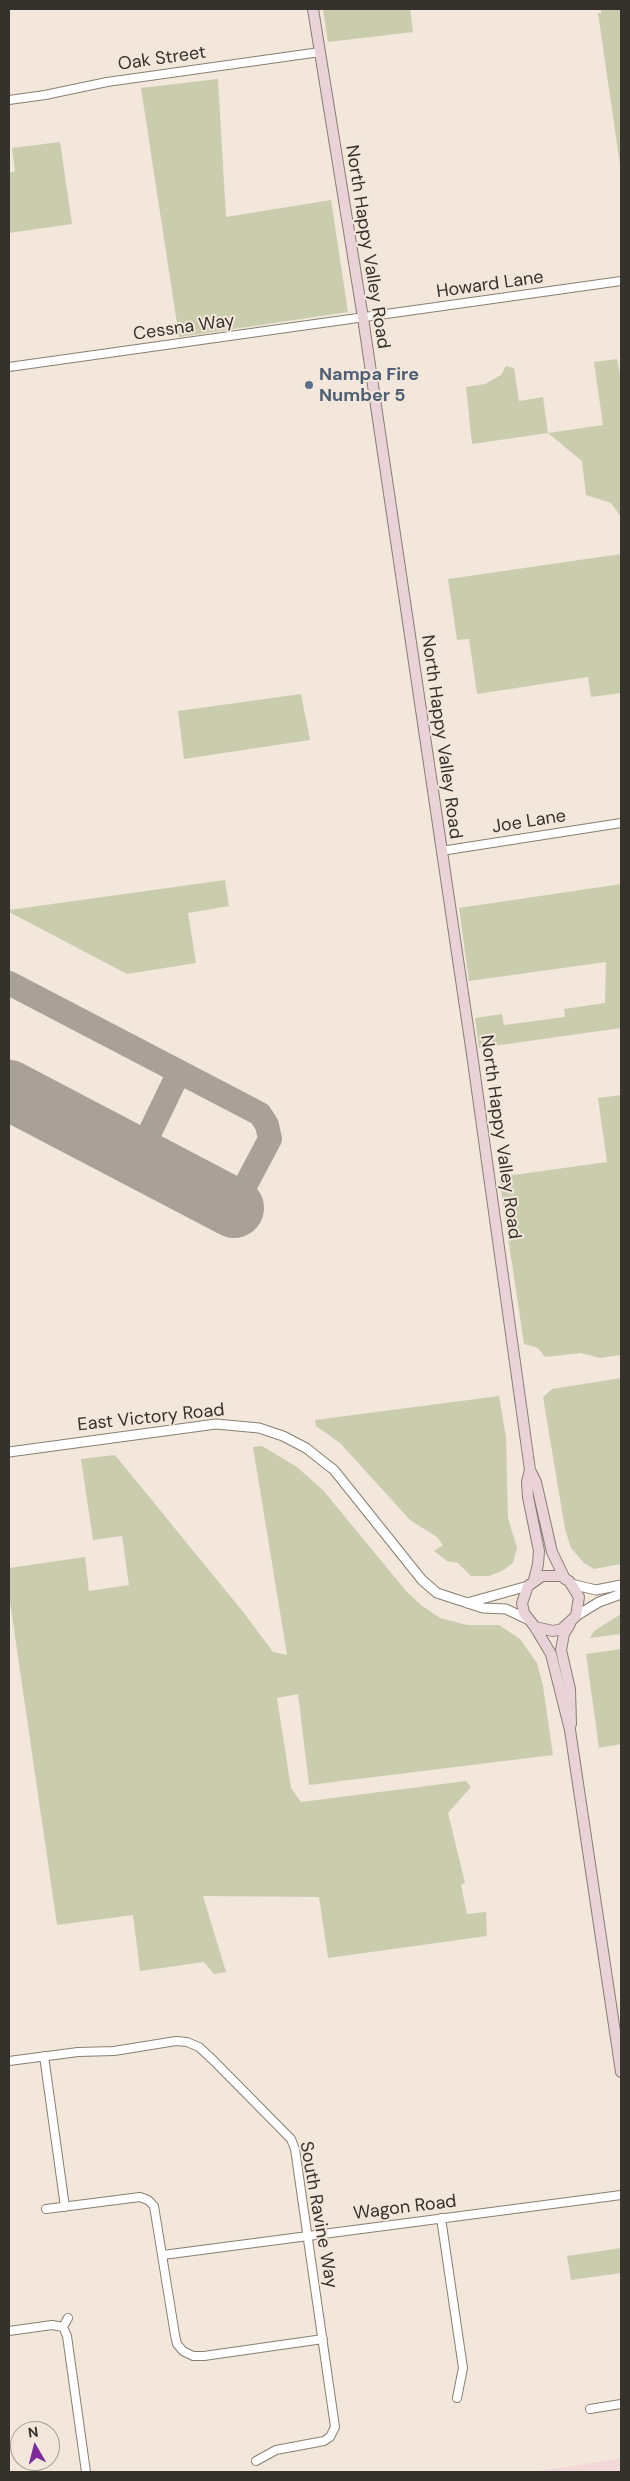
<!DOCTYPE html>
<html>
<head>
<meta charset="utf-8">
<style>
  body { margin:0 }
  #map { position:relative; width:630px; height:2481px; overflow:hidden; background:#f2e7da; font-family:"DM Sans",sans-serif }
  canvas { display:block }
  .frame { position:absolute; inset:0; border:10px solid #35312c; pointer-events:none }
  .north { position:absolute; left:10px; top:2421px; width:50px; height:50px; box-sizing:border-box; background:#f2e7da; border:1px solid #a69e94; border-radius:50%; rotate:352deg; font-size:14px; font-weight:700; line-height:20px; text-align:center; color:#35312c }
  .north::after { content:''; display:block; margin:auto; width:18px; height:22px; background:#7d2a9a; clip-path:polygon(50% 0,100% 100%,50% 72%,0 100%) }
</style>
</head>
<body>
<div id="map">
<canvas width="630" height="2481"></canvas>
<div class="frame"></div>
<div class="north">N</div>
</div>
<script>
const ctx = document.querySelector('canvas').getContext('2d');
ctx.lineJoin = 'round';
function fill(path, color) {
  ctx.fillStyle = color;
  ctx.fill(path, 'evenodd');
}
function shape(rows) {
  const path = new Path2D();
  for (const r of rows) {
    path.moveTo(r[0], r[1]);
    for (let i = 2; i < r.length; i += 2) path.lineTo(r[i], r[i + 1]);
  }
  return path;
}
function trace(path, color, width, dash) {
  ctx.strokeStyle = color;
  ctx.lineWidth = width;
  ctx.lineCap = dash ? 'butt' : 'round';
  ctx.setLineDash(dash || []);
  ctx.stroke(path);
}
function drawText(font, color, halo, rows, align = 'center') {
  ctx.font = font + ' "DM Sans",sans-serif';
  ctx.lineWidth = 4;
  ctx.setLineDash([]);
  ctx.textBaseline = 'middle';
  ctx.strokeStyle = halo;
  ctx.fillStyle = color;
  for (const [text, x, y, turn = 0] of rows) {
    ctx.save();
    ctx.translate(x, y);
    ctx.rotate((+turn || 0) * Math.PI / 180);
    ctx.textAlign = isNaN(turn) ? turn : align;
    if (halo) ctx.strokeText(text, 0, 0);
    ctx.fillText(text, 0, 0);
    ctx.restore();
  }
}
const education = shape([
  [621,2458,621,2472,530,2472,554,2469]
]);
const green = shape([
  [323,9,410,9,413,32,328,42],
  [601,9,621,9,621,172,598,13,601,13],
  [218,79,226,217,331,200,348,312,179,337,141,88],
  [60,142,72,224,9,233,9,173,15,171,12,148],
  [617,359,621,379,621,517,611,503,586,495,582,461,548,433,472,444,466,387,485,384,501,375,506,366,514,368,519,401,543,397,548,433,603,425,594,362],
  [621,554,621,693,591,697,588,677,477,694,469,639,457,640,448,579],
  [301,694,310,740,184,759,178,711],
  [225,880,229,906,188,913,196,963,127,974,9,912,9,910],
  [621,884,621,1028,479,1048,475,1018,502,1014,504,1025,565,1017,564,1009,605,1003,606,962,469,981,459,908],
  [621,1095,621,1355,600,1358,581,1353,545,1357,538,1348,524,1344,499,1177,607,1162,598,1098],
  [621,1378,621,1564,594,1569,584,1563,571,1548,565,1529,543,1397,552,1389],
  [499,1396,506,1437,508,1518,517,1548,513,1563,502,1571,489,1576,471,1576,458,1563,447,1561,434,1551,443,1545,437,1537,410,1520,340,1443,316,1426,315,1420],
  [262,1446,297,1467,323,1490,406,1591,421,1605,440,1618,467,1625,499,1625,520,1639,537,1663,543,1686,553,1755,309,1785,298,1694,277,1698,291,1788,301,1802,466,1781,471,1787,448,1813,465,1883,461,1885,467,1914,486,1912,487,1936,328,1958,319,1897,203,1896,226,1972,214,1974,204,1962,140,1971,133,1915,57,1925,9,1595,9,1568,85,1557,89,1591,129,1585,122,1536,93,1540,81,1459,115,1455,244,1613,273,1652,287,1655,253,1447],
  [621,1614,621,1634,590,1638,594,1631],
  [621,1649,621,1744,599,1748,586,1654],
  [621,2248,621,2273,571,2280,567,2256]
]);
const taxiway = shape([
  [9,983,260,1114,267,1125,270,1139,244,1188,224,1202],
  [138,1157,179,1072]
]);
const runway = shape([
  [9,1090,234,1208]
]);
const minor = shape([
  [9,100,45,95,107,82,320,52],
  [9,367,621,281],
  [441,851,621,823],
  [44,2056,65,2207],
  [9,2061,78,2052,114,2051,176,2041,187,2042,199,2047,214,2061,291,2139,295,2149,335,2427,330,2437,324,2441,276,2450,256,2461],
  [46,2209,140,2197,148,2200,154,2206,175,2335,177,2344,183,2351,193,2356,204,2356,323,2339],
  [441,2218,463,2368,457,2398],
  [163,2255,621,2195],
  [63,2327,67,2336,86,2472],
  [63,2327,68,2318],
  [9,2331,52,2325,63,2327],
  [590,2409,621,2404]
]);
const tertiary = shape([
  [9,1452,216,1424,259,1428,283,1436,306,1448,334,1470,422,1580,437,1593,483,1608,506,1609,529,1620],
  [571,1584,596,1590,621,1585],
  [467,1603,528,1586],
  [576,1616,599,1602,621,1594]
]);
const secondary = shape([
  [313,9,363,318,472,1054,530,1470,536,1482,552,1552,565,1579],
  [530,1470,527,1482,528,1497,539,1551,538,1564,534,1580],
  [570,1624,564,1634,561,1650,570,1689,571,1724],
  [535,1627,553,1631,562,1629,576,1616,579,1597,569,1581,561,1576,542,1576,528,1586,522,1603,524,1613,535,1627,551,1654,570,1730,621,2072]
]);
const markers = [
  [309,385,5,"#5c6f8a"]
];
const streetNames = [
  ["Oak Street",162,59,-8],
  ["North Happy Valley Road",367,247,81],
  ["Howard Lane",490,285,-8],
  ["Cessna Way",184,328,-8],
  ["North Happy Valley Road",441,737,82],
  ["Joe Lane",529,822,-9],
  ["North Happy Valley Road",500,1137,82],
  ["East Victory Road",151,1418,-6],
  ["Wagon Road",405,2208,-7],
  ["South Ravine Way",318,2215,80]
];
const serviceNames = [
  ["Nampa Fire",319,375],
  ["Number 5",319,396]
];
fill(education, '#f3d8d8');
fill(green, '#c9cdae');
trace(taxiway, '#a9a197', 24);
trace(runway, '#a9a197', 60);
trace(minor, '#887f72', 10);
trace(tertiary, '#887f72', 11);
trace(secondary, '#887f72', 12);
trace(minor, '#fff', 8);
trace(tertiary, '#fff', 9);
trace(secondary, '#ead2d9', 10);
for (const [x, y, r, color] of markers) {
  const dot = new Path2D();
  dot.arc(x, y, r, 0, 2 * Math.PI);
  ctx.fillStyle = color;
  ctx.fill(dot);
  trace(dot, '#f2e7da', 2);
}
drawText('18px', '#35312c', '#f2e7da', streetNames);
drawText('bold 18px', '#4e5e75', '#f2e7da', serviceNames, 'left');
</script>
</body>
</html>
